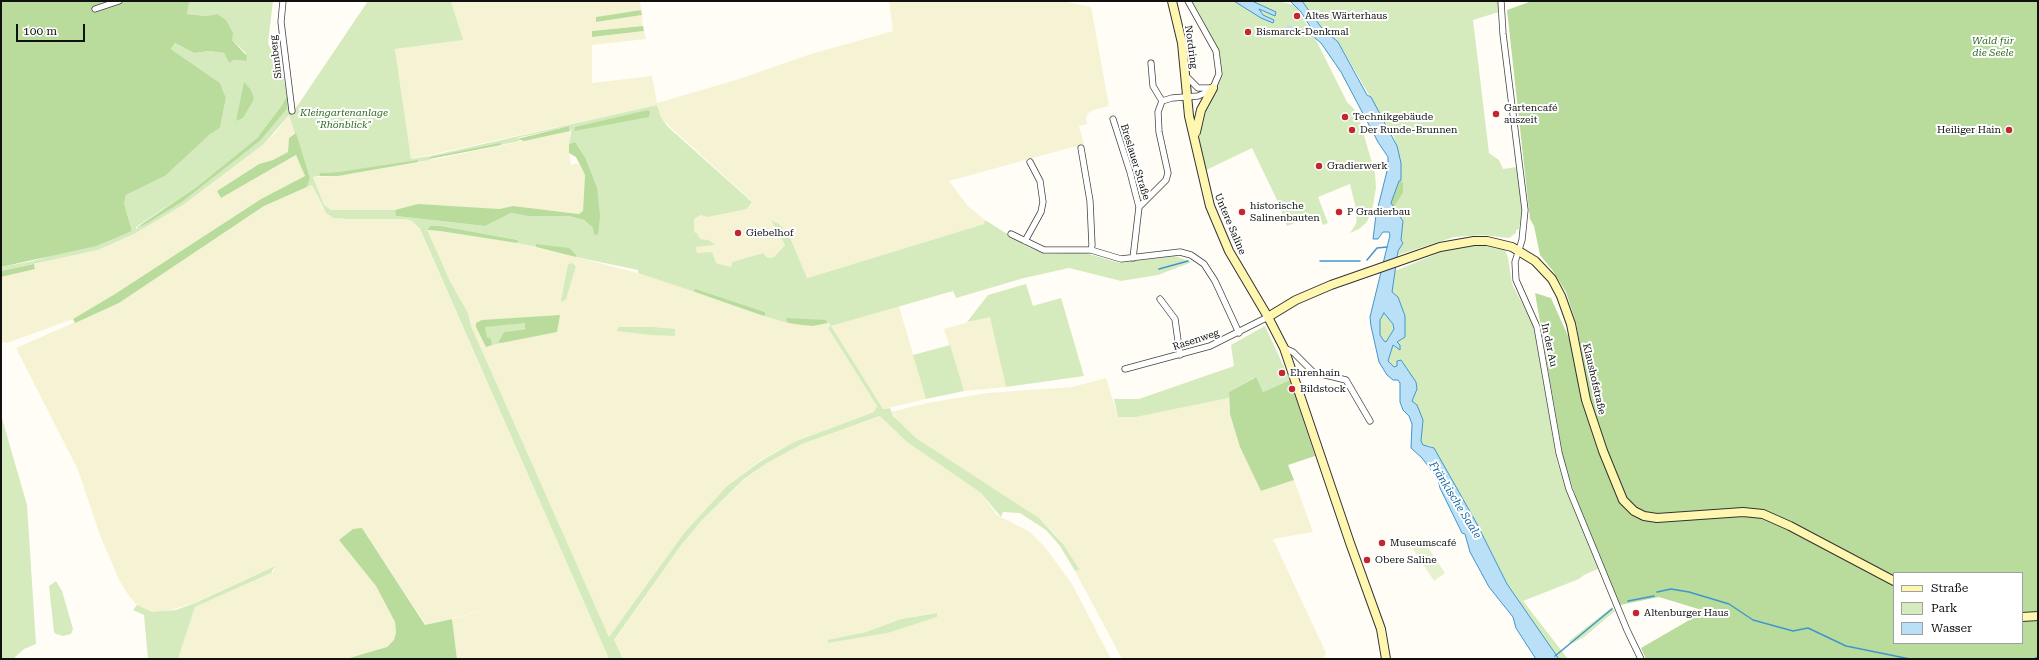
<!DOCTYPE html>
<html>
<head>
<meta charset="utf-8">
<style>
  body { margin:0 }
  #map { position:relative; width:2039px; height:660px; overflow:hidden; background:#fffdf5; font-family:"Roboto Serif",serif }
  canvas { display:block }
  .frame { position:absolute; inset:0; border:2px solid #111; pointer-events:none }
  .legend { position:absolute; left:1893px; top:572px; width:130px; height:72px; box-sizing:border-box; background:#fff; border:1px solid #a0a0a0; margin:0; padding:5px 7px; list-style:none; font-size:12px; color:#111 }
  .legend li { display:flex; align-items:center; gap:8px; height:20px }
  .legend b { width:20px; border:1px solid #a0a0a0 }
  .scale { position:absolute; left:16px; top:24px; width:69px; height:18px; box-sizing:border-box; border:2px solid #111; border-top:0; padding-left:5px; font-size:12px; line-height:14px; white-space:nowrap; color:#111; -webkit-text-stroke:3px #fff; paint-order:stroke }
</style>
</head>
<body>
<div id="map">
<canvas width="2039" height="660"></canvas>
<div class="frame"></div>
<ul class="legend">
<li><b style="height:5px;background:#fff6b0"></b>Straße</li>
<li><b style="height:11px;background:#d5ebbd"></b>Park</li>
<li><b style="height:11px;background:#b9e0f7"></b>Wasser</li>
</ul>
<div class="scale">100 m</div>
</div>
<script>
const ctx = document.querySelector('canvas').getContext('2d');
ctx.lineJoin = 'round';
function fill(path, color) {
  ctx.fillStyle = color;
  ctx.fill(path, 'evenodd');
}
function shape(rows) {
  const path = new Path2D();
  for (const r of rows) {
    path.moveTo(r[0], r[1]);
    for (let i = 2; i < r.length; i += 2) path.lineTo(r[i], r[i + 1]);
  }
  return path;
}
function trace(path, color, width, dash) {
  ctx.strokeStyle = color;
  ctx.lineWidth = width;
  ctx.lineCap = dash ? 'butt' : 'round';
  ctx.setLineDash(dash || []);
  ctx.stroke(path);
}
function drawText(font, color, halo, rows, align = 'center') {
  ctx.font = font + ' "Roboto Serif",serif';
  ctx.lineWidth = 4;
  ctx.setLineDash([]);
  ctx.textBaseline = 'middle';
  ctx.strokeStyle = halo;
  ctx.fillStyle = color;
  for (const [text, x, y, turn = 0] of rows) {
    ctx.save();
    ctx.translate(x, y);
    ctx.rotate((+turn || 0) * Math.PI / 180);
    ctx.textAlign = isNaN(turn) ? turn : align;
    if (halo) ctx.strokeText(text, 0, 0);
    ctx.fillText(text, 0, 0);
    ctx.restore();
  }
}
const farmland = shape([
  [451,1,640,1,641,10,596,17,597,22,642,15,643,26,592,31,592,37,644,31,646,39,592,45,592,83,652,76,657,103,736,80,811,54,893,31,889,1,1062,1,1091,7,1109,106,1093,110,1087,114,1086,119,1087,124,1079,126,1084,144,949,181,967,205,985,220,984,224,806,278,788,233,779,224,771,220,785,245,774,257,768,258,763,253,732,262,731,267,716,263,697,253,696,247,714,245,709,240,700,239,697,233,694,232,694,219,701,215,747,209,753,202,668,125,661,117,657,105,411,159,395,49,462,40],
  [289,115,296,133,289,138,288,152,273,160,259,164,217,191,221,198,297,155,305,176,261,199,115,294,73,319,7,343,1,342,1,277,35,269,34,264,98,250,134,234,183,205,264,144,276,132],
  [570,131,569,153,571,165,578,163,585,175,583,212,579,214,513,206,499,209,405,208,395,210,331,210,324,205,313,177,338,176,431,160],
  [312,185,323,209,339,219,406,219,412,221,420,230,609,659,457,659,452,619,501,606,426,625,362,528,339,540,376,586,395,622,396,632,394,640,387,647,346,659,178,659,195,607,271,573,274,571,274,566,194,603,167,611,158,613,146,611,137,605,129,596,119,580,100,535,78,470,16,348,119,303,264,206],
  [427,230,440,231,517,243,584,259,645,275,788,323,813,326,828,323,831,326,899,306,926,399,883,409,831,327,828,328,877,406,874,412,794,442,761,460,727,486,684,533,609,637,471,326,468,313,444,270],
  [572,263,576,266,564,301,561,300,568,264],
  [990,316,1006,387,964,391,944,329],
  [1106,378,1118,417,1136,417,1229,398,1230,414,1262,491,1294,480,1313,532,1273,539,1326,653,1323,659,1122,659,1075,571,1080,570,1056,535,1039,518,916,438,901,425,891,412,927,403,987,393,1072,387],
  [881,416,907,442,981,493,997,515,1030,532,1045,547,1072,584,1111,659,623,659,614,641,682,544,702,520,745,479,767,463,802,444],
  [936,613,937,617,888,633,828,643,826,640,866,632,901,619]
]);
const green = shape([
  [193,1,273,1,268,43,283,75,287,94,282,105,257,138,198,186,136,227,136,229,182,202,260,141,287,109,288,96,292,111,298,105,368,1,451,1,463,40,395,49,411,159,430,156,657,105,661,117,667,126,752,202,747,209,707,217,701,215,694,219,694,232,697,233,700,239,709,240,715,245,696,247,697,253,712,252,716,263,731,267,732,262,763,253,768,258,774,257,785,245,771,220,779,224,788,233,807,278,984,224,985,220,1028,247,1047,254,1082,252,1120,263,1175,256,1192,262,1158,275,1121,281,1069,268,1024,278,956,298,953,291,831,326,883,409,890,408,893,416,916,438,1039,518,1063,544,1080,570,1075,571,1060,546,1046,530,1020,513,1003,512,1001,517,981,493,907,442,880,416,802,444,767,463,744,479,702,520,682,544,614,640,623,659,609,659,420,229,412,221,406,219,348,219,333,218,326,213,312,185,307,187,310,178,289,115,264,144,183,205,134,234,98,250,1,271,1,267,33,261,132,231,124,203,126,195,165,176,210,133,220,128,226,98,220,83,171,49,175,43,194,53,209,51,224,53,229,63,234,60,246,61,246,53,232,40,217,14,206,16,187,14,189,3],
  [569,126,571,132,569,144,575,142,585,157,597,187,593,228,584,220,569,216,527,216,511,213,485,226,396,216,395,210,331,210,324,205,313,177,319,176,320,173,338,172,431,160,429,159,520,141,517,138],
  [430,226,441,226,518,240,517,243,536,247,536,245,576,255,576,257,638,270,638,273,695,292,696,289,765,312,764,316,788,323,786,320,790,318,803,320,826,320,831,326,828,328,877,406,874,412,794,442,761,461,727,486,684,533,609,637,471,326,468,313,450,281,427,230],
  [1191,1,1277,1,1295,5,1315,38,1347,102,1354,109,1360,122,1375,173,1376,188,1373,206,1367,222,1359,229,1350,233,1356,224,1357,213,1350,184,1318,197,1328,223,1323,225,1318,214,1287,226,1277,200,1252,148,1204,171,1197,125,1219,73,1214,47],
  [1302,1,1498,1,1499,12,1473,20,1489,153,1499,160,1503,169,1517,167,1522,210,1519,229,1516,230,1516,233,1509,238,1483,235,1454,237,1398,255,1398,251,1403,243,1401,240,1403,221,1394,207,1403,193,1403,183,1401,180,1401,163,1394,137,1338,42,1321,27],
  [1483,244,1501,248,1505,250,1508,258,1512,284,1534,327,1557,461,1565,487,1600,568,1584,575,1579,579,1523,601,1568,659,1559,659,1548,646,1507,584,1477,524,1431,446,1423,445,1421,441,1423,420,1412,401,1417,389,1416,382,1403,365,1398,361,1398,366,1394,367,1388,362,1393,345,1397,349,1397,342,1405,337,1405,316,1398,297,1392,292,1395,271,1453,247],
  [572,263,576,266,566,299,562,302,561,300,568,264],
  [1026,284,1033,306,1061,298,1084,376,1006,387,990,317,967,322,988,295],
  [1384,313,1393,324,1394,330,1387,342,1384,341,1380,335,1380,320],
  [525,322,526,328,504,332,498,341,501,343,492,345,491,339,487,337,484,327],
  [1265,326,1290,380,1263,392,1255,377,1229,392,1229,398,1136,417,1118,417,1114,399,1139,399,1234,366,1231,345],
  [619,327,652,327,675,329,675,336,651,335,617,331],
  [950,345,964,391,926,399,913,355],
  [1,415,27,505,36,644,24,649,13,659,1,659],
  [275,566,271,573,195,607,178,659,148,659,144,615,133,610,137,605,152,612,176,610,195,603],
  [56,581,62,591,73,629,71,634,63,636,56,634,54,632,49,586],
  [1612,607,1615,611,1584,637,1571,644,1569,641],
  [937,613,937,617,888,633,828,643,827,640,866,632,901,619]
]);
const forest = shape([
  [1,1,193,1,189,3,187,14,206,16,217,14,226,20,233,33,232,40,247,56,246,61,234,60,229,63,224,53,209,51,194,53,175,43,171,49,220,83,226,98,220,128,210,134,165,176,126,195,124,203,132,231,96,246,1,267],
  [1532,1,2038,1,2038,612,2022,613,2022,573,1894,573,1894,578,1778,516,1750,509,1657,514,1646,512,1637,508,1626,497,1607,450,1590,399,1576,323,1566,292,1553,271,1540,255,1534,226,1530,219,1507,10],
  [641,10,642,15,596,22,596,17],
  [643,26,644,31,592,37,592,31],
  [244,82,251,90,254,99,243,118,236,121],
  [288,93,287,109,260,141,182,202,144,225,136,228,198,186,257,138,282,105],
  [648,110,650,112,649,117,574,131,575,127],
  [569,126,570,131,524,141,517,139],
  [296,133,310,178,307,187,264,206,119,303,75,323,73,319,115,294,261,199,305,176,296,155,221,198,217,191,259,164,273,160,288,152,289,138],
  [575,142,585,157,597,187,600,216,598,235,594,234,593,228,584,220,569,216,527,216,511,213,485,226,396,216,395,210,418,204,499,209,513,206,579,214,583,211,585,175,576,157,569,153,569,144],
  [500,143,501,145,429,159,431,157],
  [418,160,418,162,338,176,319,176,320,173,338,172],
  [1401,180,1403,183,1403,193,1394,207,1391,203,1392,197,1399,181],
  [430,226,441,226,518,240,517,243,440,231,427,230],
  [536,244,569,248,576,255,576,257,536,247],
  [34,264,35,269,1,277,1,271],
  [696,289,765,312,765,315,764,316,695,292,694,290],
  [1535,293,1551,298,1576,354,1612,482,1643,518,1749,515,1776,522,1894,585,1894,643,2022,643,2022,620,2038,618,2038,659,1646,659,1641,648,1705,611,1659,597,1620,605,1576,498,1563,457],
  [560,315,557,332,501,343,498,342,504,332,525,329,525,323,485,327,487,337,491,339,492,345,486,347,476,327,476,323,482,320],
  [787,318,826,320,828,323,813,326,802,325,788,323,786,320],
  [1256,377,1263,392,1290,380,1315,456,1288,465,1294,480,1261,491,1240,447,1230,414,1229,392],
  [362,528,425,625,452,619,457,659,346,659,387,647,394,640,396,632,395,622,376,586,339,540,353,529]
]);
const pitch = shape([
  [1422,538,1445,573,1434,581,1411,546]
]);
const water = shape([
  [1234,1,1252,1,1276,12,1275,16,1259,9,1263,15,1274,20,1273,23,1261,18,1234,1],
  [1290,1,1302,1,1321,27,1338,42,1367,95,1371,97,1397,146,1401,163,1401,180,1399,181,1391,203,1403,221,1401,240,1403,243,1398,251,1392,292,1398,297,1405,316,1405,337,1397,342,1400,345,1400,350,1393,345,1388,361,1394,367,1397,366,1397,361,1401,360,1416,382,1417,389,1412,401,1417,405,1423,420,1421,441,1423,445,1434,448,1477,524,1507,584,1559,659,1536,659,1532,653,1516,628,1513,617,1489,587,1470,552,1465,534,1462,533,1440,488,1438,479,1422,458,1411,448,1412,424,1409,416,1403,410,1400,402,1400,383,1398,380,1393,380,1387,375,1379,362,1371,326,1370,317,1390,235,1389,232,1383,232,1378,239,1373,239,1376,215,1388,167,1388,157,1378,142,1341,72,1321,43,1315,38,1313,31,1301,12,1290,1],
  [1384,313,1393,324,1394,329,1386,342,1384,341,1380,335,1380,320,1384,313]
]);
const stream = shape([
  [1367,260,1377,248,1387,247],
  [1320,261,1360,261],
  [1159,269,1188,261],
  [1657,592,1671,589,1689,592,1729,604,1753,620,1793,631,1808,628,1846,646,1910,659],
  [1628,601,1654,596],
  [1555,656,1612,609],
  [2034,659,2038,657]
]);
const canal = shape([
  [1289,28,1314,35]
]);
const street = shape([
  [283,1,281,22,292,111],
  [1501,1,1503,34,1525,210,1522,240,1515,262,1516,280,1537,327,1559,453,1569,489,1627,630,1641,659],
  [95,9,119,1],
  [1151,63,1153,86,1162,101],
  [1186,76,1198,88,1212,88],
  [1113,119,1130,172,1139,207,1133,258],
  [1081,148,1090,201,1092,245,1091,250],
  [1139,207,1166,180,1168,173,1159,132,1158,112,1162,101,1172,98,1198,96,1205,93,1213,88,1219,74,1216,51,1188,1],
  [1011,234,1044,250,1091,250,1121,259,1180,252,1191,255,1204,264,1215,281,1239,333],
  [1025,241,1041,212,1043,202,1040,181,1030,162],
  [1160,299,1175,319,1180,355],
  [1284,348,1293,352,1313,372,1346,380,1370,421],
  [1125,369,1210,346,1268,317]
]);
const secondary = shape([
  [1172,1,1182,43,1189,116,1210,206,1229,251,1268,317,1284,348,1350,543,1381,629,1386,659],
  [1196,132,1201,110,1213,88],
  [1268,317,1296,300,1331,285,1440,247,1474,241,1487,241,1512,247,1535,261,1552,279,1561,296,1571,324,1586,400,1603,451,1623,500,1634,511,1644,516,1657,518,1743,512,1763,514,1790,526,1894,581],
  [2022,617,2038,616]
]);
const markers = [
  [1297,16,4,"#c4262e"],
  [1248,32,4,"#c4262e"],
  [1496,114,4,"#c4262e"],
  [1345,117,4,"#c4262e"],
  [1352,130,4,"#c4262e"],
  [2009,130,4,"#c4262e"],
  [1319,166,4,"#c4262e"],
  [1242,212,4,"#c4262e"],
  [1339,212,4,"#c4262e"],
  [738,233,4,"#c4262e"],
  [1282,373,4,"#c4262e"],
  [1292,389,4,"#c4262e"],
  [1382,543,4,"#c4262e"],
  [1367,560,4,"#c4262e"],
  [1636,613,4,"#c4262e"]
];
const poiNames = [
  ["Altes Wärterhaus",1305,16],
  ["Bismarck-Denkmal",1256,32],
  ["Gartencafé",1504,108],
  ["auszeit",1504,120],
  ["Technikgebäude",1353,117],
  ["Der Runde-Brunnen",1360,130],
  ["Heiliger Hain",2001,130,"right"],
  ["Gradierwerk",1327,166],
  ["historische",1250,206],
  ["Salinenbauten",1250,218],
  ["P Gradierbau",1347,212],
  ["Giebelhof",746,233],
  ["Ehrenhain",1290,373],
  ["Bildstock",1300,389],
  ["Museumscafé",1390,543],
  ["Obere Saline",1375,560],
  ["Altenburger Haus",1644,613]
];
const parkNames = [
  ["Wald für",1993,41],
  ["die Seele",1993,53],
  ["Kleingartenanlage",344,113],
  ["\"Rhönblick\"",344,125]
];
const streetNames = [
  ["Nordring",1191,47,82],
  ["Sinnberg",276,57,-97],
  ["Breslauer Straße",1135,162,73],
  ["Untere Saline",1230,224,67],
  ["Rasenweg",1196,340,-18],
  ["In der Au",1549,345,78],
  ["Klaushofstraße",1594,379,77]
];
const waterNames = [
  ["Fränkische Saale",1455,500,58]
];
fill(farmland, '#f6f3d4');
fill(green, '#d5ebbd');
fill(forest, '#b9dc9c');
fill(pitch, '#e6f2cf');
fill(water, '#b9e0f7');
trace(water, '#3f96cf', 1);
trace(stream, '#3f96cf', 1.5);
trace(canal, '#b9e0f7', 5);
trace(street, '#444', 7);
trace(secondary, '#333', 10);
trace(street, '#fff', 5.5);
trace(secondary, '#fff6b0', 8);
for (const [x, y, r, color] of markers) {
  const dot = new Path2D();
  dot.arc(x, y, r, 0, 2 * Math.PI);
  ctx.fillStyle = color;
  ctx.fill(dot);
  trace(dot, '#fff', 1.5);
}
drawText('10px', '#111', '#fff', poiNames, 'left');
drawText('italic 10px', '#2f6b1f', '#fff', parkNames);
drawText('10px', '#111', '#fff', streetNames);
drawText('italic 11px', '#1768a6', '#fff', waterNames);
</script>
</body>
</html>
